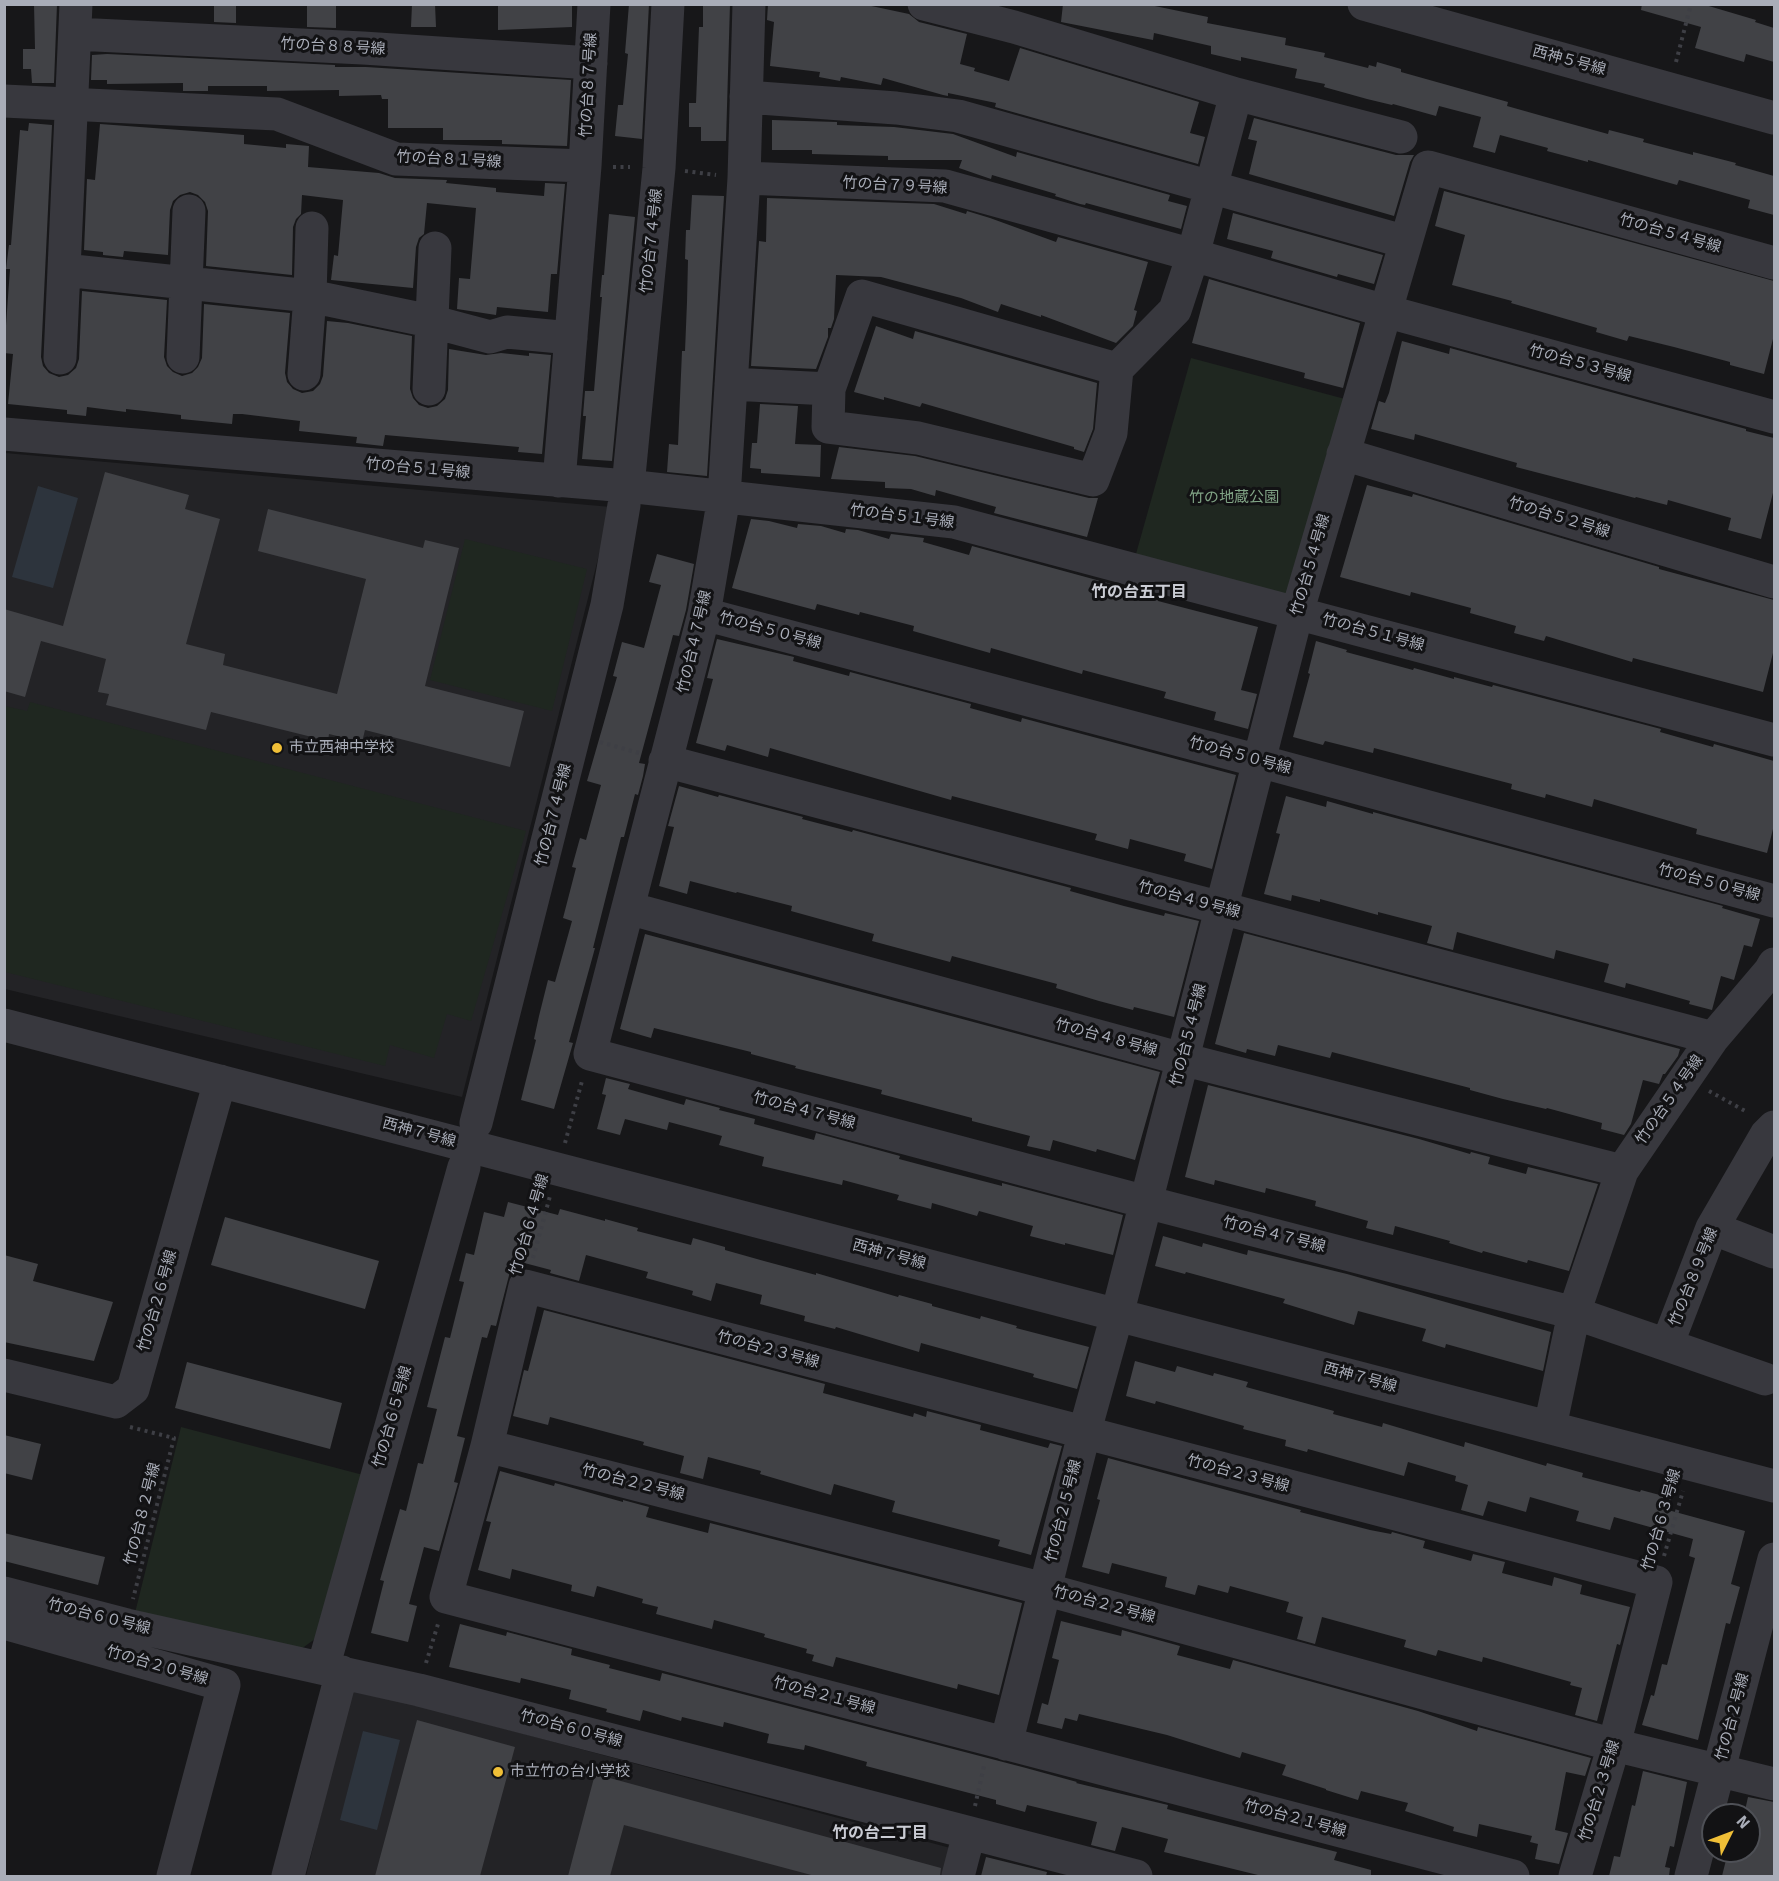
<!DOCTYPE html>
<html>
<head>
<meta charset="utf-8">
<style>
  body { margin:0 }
  #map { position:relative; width:1779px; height:1881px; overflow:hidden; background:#171719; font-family:Signika,sans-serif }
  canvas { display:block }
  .frame { position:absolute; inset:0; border:6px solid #a9adb8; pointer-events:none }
  .north { position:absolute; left:1701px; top:1803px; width:60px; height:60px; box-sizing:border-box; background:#121214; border:2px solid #4e5056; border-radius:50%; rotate:48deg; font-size:16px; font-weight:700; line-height:24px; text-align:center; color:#a9adb8 }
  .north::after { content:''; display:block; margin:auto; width:21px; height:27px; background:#f0bf37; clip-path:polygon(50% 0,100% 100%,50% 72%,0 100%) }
</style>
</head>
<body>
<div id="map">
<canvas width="1779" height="1881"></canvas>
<div class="frame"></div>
<div class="north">N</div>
</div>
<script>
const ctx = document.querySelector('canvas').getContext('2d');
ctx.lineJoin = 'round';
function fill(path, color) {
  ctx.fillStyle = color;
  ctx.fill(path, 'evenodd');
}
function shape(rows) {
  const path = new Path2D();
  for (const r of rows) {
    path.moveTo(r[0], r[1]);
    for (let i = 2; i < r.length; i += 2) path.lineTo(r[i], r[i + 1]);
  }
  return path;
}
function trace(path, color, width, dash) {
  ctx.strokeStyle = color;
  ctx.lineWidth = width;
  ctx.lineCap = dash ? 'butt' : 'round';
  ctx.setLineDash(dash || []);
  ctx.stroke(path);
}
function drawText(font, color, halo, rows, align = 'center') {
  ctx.font = font + ' Signika,"Noto Sans JP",sans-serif';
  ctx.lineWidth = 6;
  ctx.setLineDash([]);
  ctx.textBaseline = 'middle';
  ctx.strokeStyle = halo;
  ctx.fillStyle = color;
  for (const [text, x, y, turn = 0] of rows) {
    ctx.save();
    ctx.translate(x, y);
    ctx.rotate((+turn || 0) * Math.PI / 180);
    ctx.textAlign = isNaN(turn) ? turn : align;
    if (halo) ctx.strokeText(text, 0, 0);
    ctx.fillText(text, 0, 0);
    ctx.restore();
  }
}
const built = shape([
  [5,453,611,507,462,1097,5,989],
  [356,1689,954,1849,947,1876,306,1876,350,1694]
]);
const green = shape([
  [1191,358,1345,399,1292,592,1282,599,1134,561],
  [465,539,587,569,552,711,430,680],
  [30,702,526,831,471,1021,447,1014,434,1058,390,1045,385,1066,5,972,5,706,27,711],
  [181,1427,367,1476,319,1636,297,1652,135,1613]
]);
const water = shape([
  [38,486,78,498,53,588,12,577],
  [363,1731,400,1740,377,1830,340,1820]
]);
const building = shape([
  [34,4,57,4,54,83,32,83,31,69,23,69,23,49,35,49],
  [214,4,236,4,236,23,214,22],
  [307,4,336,4,336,28,307,27],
  [412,4,435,4,436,27,411,27],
  [498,4,572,4,572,27,498,30],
  [629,4,649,4,642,139,615,136,618,105,623,105,628,54,625,53],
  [703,4,730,4,726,141,701,141,701,127,689,127,689,103,696,103,699,27,703,27],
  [768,4,862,4,909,14,919,22,967,34,960,64,975,68,974,71,1009,81,1020,48,1199,102,1190,133,1205,137,1198,164,995,107,996,103,948,93,948,96,943,95,883,78,881,85,841,77,840,81,819,77,820,72,770,66,774,22,767,20],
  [1063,4,1145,4,1208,17,1207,23,1286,38,1285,45,1325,53,1324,57,1368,68,1369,65,1376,67,1377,62,1401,69,1401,72,1508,102,1507,106,1546,117,1608,134,1609,130,1644,139,1643,142,1693,155,1693,152,1736,163,1735,165,1774,176,1774,215,1748,208,1750,200,1679,180,1677,185,1588,160,1588,162,1547,151,1548,148,1500,135,1495,153,1473,147,1481,117,1439,106,1436,116,1393,104,1392,105,1367,99,1324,87,1325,84,1295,78,1297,69,1241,57,1241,61,1211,54,1211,46,1154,33,1153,40,1061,22],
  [1642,4,1702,4,1756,20,1755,22,1774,28,1774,62,1746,54,1744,62,1695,48,1701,27,1641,10],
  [107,54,335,65,335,67,366,67,571,80,567,146,502,144,502,140,443,140,443,128,388,128,388,99,382,99,381,95,339,96,339,90,267,91,267,86,208,86,208,91,183,91,183,83,107,84,107,80,91,80,92,55],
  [1254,118,1396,155,1414,155,1410,162,1394,216,1249,174,1257,141,1248,139],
  [772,120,837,122,837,125,894,127,953,134,1016,157,1017,152,1170,195,1168,201,1187,206,1181,229,1086,203,1085,205,1080,204,1055,196,1056,194,992,175,991,179,988,178,959,168,962,160,888,160,888,156,812,154,812,150,772,150],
  [29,123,52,125,41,357,43,366,49,373,59,377,68,375,76,368,79,359,82,291,167,300,164,357,167,366,173,372,182,376,192,373,198,367,202,358,204,304,290,313,285,373,287,382,293,389,302,393,313,391,320,384,323,376,327,321,348,323,412,336,410,389,413,398,419,405,428,408,437,406,445,399,448,390,449,349,486,355,501,353,529,356,529,353,551,355,542,454,518,452,519,447,385,435,383,446,356,443,357,437,299,431,300,421,242,414,233,414,232,424,181,419,181,415,126,409,126,412,87,407,86,416,67,414,67,410,8,404,13,354,4,353,10,269,6,269,9,245,11,245,20,130,28,131],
  [100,124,220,133,244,135,244,144,286,148,286,144,309,146,308,167,379,173,395,178,447,180,446,183,496,188,496,192,544,196,545,183,565,184,557,274,551,274,548,312,497,307,496,315,457,309,459,278,470,279,476,208,466,207,427,203,424,234,419,238,416,247,413,288,331,280,334,255,338,256,343,200,302,195,301,214,296,219,293,227,292,275,206,266,208,211,205,202,198,195,190,192,180,195,173,201,170,210,168,255,124,251,123,257,103,255,103,252,84,250,87,179,95,180],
  [1444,191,1774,281,1774,335,1764,374,1730,365,1730,362,1674,347,1629,336,1627,341,1596,332,1597,328,1511,303,1512,301,1452,285,1465,235,1435,226],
  [692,195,724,196,707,476,667,472,669,444,678,445,682,351,685,351,687,302,688,260,685,259,686,230,690,230],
  [767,198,934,204,966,214,967,211,990,218,1056,242,1058,237,1148,262,1134,310,1137,311,1133,326,1116,343,1041,315,1041,317,1001,304,998,312,961,298,881,277,836,275,834,319,831,328,828,328,828,337,816,369,751,366,759,241,766,242],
  [1233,213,1383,255,1374,284,1338,274,1337,277,1271,258,1273,251,1227,239],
  [609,214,635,217,612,461,582,459,586,416,583,416,585,391,594,391,602,297,600,297,602,275,604,275],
  [1209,279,1360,323,1343,388,1304,378,1305,373,1192,343],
  [876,326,913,339,915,331,1097,383,1093,429,1084,452,1074,449,1074,447,922,403,920,407,884,397,884,400,854,392],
  [1402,341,1449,354,1450,348,1746,429,1746,431,1774,438,1774,489,1761,539,1728,530,1731,518,1668,500,1667,505,1636,497,1635,498,1516,467,1517,463,1415,434,1414,440,1371,429,1379,401,1385,403,1389,393],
  [760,404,798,406,795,444,821,445,820,477,761,473,761,469,750,468,752,443,757,443],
  [839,447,915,456,1089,498,1098,498,1087,537,994,513,996,507,936,490,935,496,911,489,885,488,885,482,831,479],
  [105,472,189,495,185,509,220,519,186,644,225,654,223,665,337,694,366,579,258,551,268,509,423,548,425,540,459,548,425,686,524,711,510,767,365,730,362,742,329,734,328,741,211,712,206,730,106,705,109,694,98,692,106,659,41,641,25,697,4,691,4,609,63,626],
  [1367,485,1412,497,1413,494,1659,567,1659,569,1774,600,1774,649,1763,692,1633,658,1632,662,1546,636,1544,641,1514,633,1516,626,1470,613,1471,608,1411,592,1410,596,1340,577],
  [751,519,769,521,797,528,798,524,821,526,845,533,846,529,858,530,889,539,891,534,924,538,923,542,969,555,972,546,1159,597,1158,601,1258,627,1241,690,1257,694,1248,729,1214,720,1216,712,1164,698,1166,692,1083,670,1082,674,991,648,990,653,913,631,914,626,860,612,859,615,817,604,815,610,732,588],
  [657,554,694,564,686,610,679,636,673,635,656,700,639,763,645,764,643,776,638,795,635,794,624,837,621,837,593,948,595,948,569,1042,573,1043,554,1109,521,1100,536,1040,534,1039,539,1016,548,980,555,982,572,921,563,918,576,868,572,867,580,838,586,840,601,785,587,781,617,677,613,676,622,642,644,648,661,585,649,582],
  [717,639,794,657,793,661,849,676,850,672,971,704,970,708,1021,722,1022,718,1236,775,1212,869,1184,861,1186,854,1130,839,1128,849,1095,840,1097,834,952,796,951,800,770,748,768,757,727,745,725,751,696,743,713,679,707,678],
  [1316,641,1347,650,1346,652,1413,670,1414,668,1454,679,1454,677,1492,687,1493,685,1661,729,1660,732,1713,747,1714,744,1774,761,1774,825,1767,853,1696,834,1697,829,1594,799,1592,807,1546,794,1545,798,1511,789,1512,784,1374,748,1373,753,1325,741,1323,745,1293,737,1310,674,1308,673],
  [679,786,718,797,719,795,803,817,802,819,852,832,853,830,1071,888,1070,891,1124,906,1164,916,1165,913,1199,921,1174,1017,1134,1007,1133,1010,1099,1001,1056,988,1057,984,952,956,950,962,872,941,874,934,791,911,792,906,737,892,736,893,690,881,687,894,659,886,674,827,668,826],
  [1286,796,1326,807,1327,801,1373,814,1373,812,1723,906,1722,908,1760,919,1752,947,1744,945,1734,980,1721,976,1712,1010,1689,1004,1690,1001,1626,983,1625,988,1604,982,1609,964,1556,950,1554,959,1457,932,1453,950,1427,943,1432,926,1378,912,1378,915,1320,899,1320,902,1292,895,1291,901,1264,894,1280,834,1276,833],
  [1244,933,1680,1049,1678,1056,1665,1074,1663,1074,1659,1084,1643,1080,1631,1124,1624,1135,1601,1129,1602,1123,1547,1108,1546,1109,1503,1099,1470,1090,1470,1088,1332,1052,1330,1058,1278,1045,1275,1056,1247,1049,1246,1053,1215,1044],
  [645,934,1160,1072,1135,1160,1097,1149,1096,1152,1053,1140,1050,1151,1027,1146,1030,1136,972,1121,972,1118,881,1094,882,1090,795,1068,796,1066,751,1054,751,1052,654,1028,651,1038,620,1029],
  [606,1078,630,1084,628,1089,684,1105,686,1099,720,1108,719,1110,755,1119,754,1124,814,1140,816,1133,900,1156,899,1159,948,1172,1002,1186,1002,1183,1123,1215,1113,1255,1065,1243,1065,1245,1030,1236,1033,1226,979,1211,977,1216,932,1203,931,1209,897,1200,899,1195,843,1180,842,1185,762,1166,764,1157,719,1145,722,1136,669,1122,667,1130,625,1119,620,1135,597,1129,606,1095,602,1094],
  [1208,1085,1419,1139,1470,1154,1471,1152,1490,1157,1488,1164,1526,1174,1528,1167,1598,1184,1569,1271,1528,1260,1527,1263,1483,1251,1482,1253,1449,1243,1450,1241,1395,1226,1393,1235,1366,1228,1368,1221,1315,1206,1316,1201,1266,1188,1265,1193,1215,1180,1214,1185,1185,1177],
  [508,1202,558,1215,560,1209,605,1221,605,1219,638,1228,637,1231,691,1245,693,1238,725,1247,725,1250,764,1261,816,1275,816,1273,898,1297,899,1295,932,1304,932,1306,980,1319,981,1316,1017,1326,1016,1328,1089,1347,1077,1389,1033,1377,1034,1374,921,1343,919,1352,836,1327,835,1329,804,1321,805,1316,760,1304,762,1295,716,1283,711,1301,692,1295,693,1291,646,1278,648,1272,586,1255,579,1281,550,1273,551,1270,513,1260,496,1326,491,1325,487,1338,482,1337,457,1436,465,1438,454,1482,458,1483,439,1551,424,1547,409,1604,417,1606,408,1642,371,1633,384,1581,380,1580,400,1509,406,1511,418,1463,423,1464,437,1409,427,1407,445,1337,450,1338,464,1282,459,1281,466,1253,474,1255,484,1212,504,1217],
  [225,1217,379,1261,365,1309,211,1265],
  [1163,1236,1202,1247,1203,1243,1247,1255,1248,1250,1347,1274,1551,1332,1543,1371,1446,1344,1445,1348,1422,1341,1426,1329,1358,1311,1354,1325,1283,1303,1285,1299,1186,1272,1185,1274,1155,1266],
  [4,1255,38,1264,33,1281,113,1302,94,1361,4,1342],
  [544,1310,825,1384,823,1393,913,1417,914,1413,926,1417,927,1411,981,1425,980,1430,1048,1448,1050,1443,1062,1446,1031,1555,998,1546,1000,1540,892,1512,895,1501,834,1484,831,1495,760,1474,761,1471,708,1457,703,1479,680,1473,684,1456,643,1445,644,1442,550,1417,548,1425,513,1416,524,1370,528,1371],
  [1135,1361,1175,1372,1177,1366,1213,1376,1214,1373,1229,1377,1248,1382,1246,1387,1334,1411,1333,1414,1382,1427,1383,1423,1464,1447,1465,1442,1546,1466,1547,1463,1583,1473,1582,1477,1640,1492,1641,1490,1671,1498,1668,1510,1745,1531,1731,1584,1740,1587,1730,1624,1726,1623,1698,1740,1642,1725,1651,1695,1654,1696,1662,1664,1667,1665,1695,1558,1689,1556,1693,1539,1614,1517,1610,1530,1576,1521,1579,1511,1530,1497,1526,1512,1488,1501,1483,1516,1461,1510,1468,1485,1455,1481,1456,1476,1408,1462,1404,1476,1308,1449,1307,1452,1285,1446,1286,1440,1243,1429,1244,1426,1156,1401,1155,1404,1126,1396],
  [187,1362,342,1403,330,1449,175,1408],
  [4,1435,41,1444,32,1480,4,1473],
  [1108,1458,1301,1510,1300,1512,1370,1530,1391,1534,1392,1532,1425,1541,1423,1548,1471,1561,1473,1554,1505,1562,1502,1573,1552,1586,1554,1577,1582,1585,1580,1594,1630,1607,1620,1645,1617,1644,1597,1721,1575,1715,1582,1688,1570,1685,1571,1682,1483,1657,1482,1662,1438,1650,1436,1656,1404,1647,1406,1640,1322,1617,1315,1644,1297,1639,1303,1617,1286,1612,1289,1602,1230,1586,1228,1593,1198,1585,1195,1595,1165,1587,1167,1577,1112,1563,1109,1574,1082,1567,1100,1500,1097,1499],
  [500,1471,554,1486,555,1483,623,1502,623,1500,649,1507,646,1517,708,1533,710,1523,1022,1603,999,1695,958,1684,957,1689,836,1657,833,1667,812,1661,814,1655,806,1653,807,1649,764,1637,765,1634,714,1620,712,1629,656,1614,658,1607,642,1603,643,1599,597,1586,594,1597,571,1591,572,1585,512,1569,510,1579,478,1570,491,1522,486,1521],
  [4,1533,105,1557,98,1585,4,1561],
  [1061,1621,1121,1636,1122,1630,1180,1646,1177,1655,1230,1669,1233,1660,1418,1711,1477,1731,1478,1727,1591,1758,1585,1776,1566,1772,1555,1830,1568,1833,1559,1864,1535,1859,1538,1844,1530,1842,1532,1836,1479,1824,1477,1837,1453,1831,1454,1827,1405,1811,1408,1803,1361,1791,1358,1800,1326,1790,1326,1789,1282,1775,1286,1765,1242,1752,1240,1758,1167,1735,1079,1714,1077,1721,1065,1718,1062,1729,1037,1723,1042,1703,1048,1705,1059,1660,1052,1658],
  [460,1624,506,1636,507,1632,572,1649,571,1655,610,1665,609,1668,660,1681,662,1673,1026,1768,1077,1782,1076,1783,1168,1805,1167,1809,1337,1852,1334,1860,1371,1870,1371,1876,1262,1876,1164,1852,1168,1839,1122,1827,1115,1851,1091,1845,1097,1822,1027,1805,1025,1812,996,1804,996,1800,866,1766,867,1762,805,1745,804,1750,767,1743,769,1734,724,1722,723,1727,682,1717,681,1721,643,1710,640,1721,606,1712,607,1709,569,1699,571,1690,521,1678,520,1683,449,1667],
  [417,1720,515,1747,480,1876,375,1876],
  [1643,1771,1687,1782,1674,1847,1670,1846,1665,1867,1670,1868,1669,1876,1609,1876,1614,1856,1620,1857,1632,1805,1635,1806],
  [595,1774,941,1868,940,1876,815,1876,624,1825,610,1876,568,1876],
  [1748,1797,1774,1802,1774,1876,1722,1876,1728,1852,1735,1854,1736,1851,1749,1851,1749,1815,1744,1815],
  [986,1857,1047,1872,1046,1876,981,1876]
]);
const path = shape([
  [1676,62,1691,4],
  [613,167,630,167],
  [685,171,716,175],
  [600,742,639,753],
  [1709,1091,1747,1112],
  [565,1143,582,1081],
  [533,1258,550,1196],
  [130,1427,174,1438,133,1599],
  [1664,1556,1683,1491],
  [426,1663,438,1624],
  [975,1806,984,1766]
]);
const minor = shape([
  [924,4,1014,27,1236,94,1401,137],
  [1364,4,1774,118],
  [75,34,363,48,591,63],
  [746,97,896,108,958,116,1406,242],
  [4,101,277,114,396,159,585,166,559,481],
  [585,166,594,4],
  [744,178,749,4],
  [64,270,310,296,430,321,490,337,507,332,571,338],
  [183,357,189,211],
  [60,358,76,4],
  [1117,369,862,296,829,389,828,427,918,438,1093,480,1111,433,1117,369,1175,310,1193,255,1236,94],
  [304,374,310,296,312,228],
  [731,384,829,389],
  [429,389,435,248],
  [1774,417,1385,311,1193,255,945,186,744,178,724,497,704,614,590,1054,1146,1202,1574,1313,1667,1345,1712,1228,1766,1135,1774,1127],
  [4,434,627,486,954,522,1774,740],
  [1343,454,1774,582],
  [629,476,659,168,668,4],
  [704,614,1259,761,1774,901],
  [665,761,1713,1038],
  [628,908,1182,1059,1622,1171],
  [4,1025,1774,1486],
  [476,1123,607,605,624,505],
  [1712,1228,1774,1252],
  [1667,1345,1765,1379],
  [4,1375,116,1402,133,1389,220,1081],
  [1550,1427,1574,1313,1622,1171,1713,1038,1770,971,1774,964],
  [487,1446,1044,1589,1614,1745,1774,1784],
  [4,1593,127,1625,419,1690,1136,1876],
  [4,1623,224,1685,173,1876],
  [323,1668,464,1167],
  [1006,1744,1084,1434,1117,1315,1297,613,1428,167,1774,263],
  [288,1876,342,1672],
  [958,1876,965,1849],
  [1513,1876,446,1597,487,1446,525,1286,1656,1582,1614,1745,1575,1876],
  [1691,1876,1774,1559]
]);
const markers = [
  [277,748,6,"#f0bf37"],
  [498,1772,6,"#f0bf37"]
];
const streetNames = [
  ["竹の台８８号線",333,47,3],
  ["西神５号線",1569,61,15],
  ["竹の台８７号線",589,85,-87],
  ["竹の台８１号線",449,160,3],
  ["竹の台７９号線",895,186,3],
  ["竹の台５４号線",1670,234,16],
  ["竹の台７４号線",652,241,-84],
  ["竹の台５３号線",1580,364,15],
  ["竹の台５１号線",418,469,5],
  ["竹の台５１号線",902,517,7],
  ["竹の台５２号線",1559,518,17],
  ["竹の台５４号線",1311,565,-74],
  ["竹の台５０号線",770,631,15],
  ["竹の台５１号線",1373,633,15],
  ["竹の台４７号線",695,642,-77],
  ["竹の台５０号線",1240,756,15],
  ["竹の台７４号線",554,815,-76],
  ["竹の台５０号線",1709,883,15],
  ["竹の台４９号線",1189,900,15],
  ["竹の台５４号線",1189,1035,-76],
  ["竹の台４８号線",1106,1038,15],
  ["竹の台５４号線",1670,1100,-55],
  ["竹の台４７号線",804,1111,15],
  ["西神７号線",419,1133,15],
  ["竹の台６４号線",530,1225,-74],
  ["竹の台４７号線",1274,1235,14],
  ["西神７号線",889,1255,15],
  ["竹の台８９号線",1694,1277,-68],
  ["竹の台２６号線",158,1301,-74],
  ["竹の台２３号線",768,1350,15],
  ["西神７号線",1360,1378,15],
  ["竹の台６５号線",393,1417,-74],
  ["竹の台２３号線",1238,1474,15],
  ["竹の台２２号線",633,1483,14],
  ["竹の台２５号線",1064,1511,-76],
  ["竹の台８２号線",143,1514,-76],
  ["竹の台６３号線",1662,1520,-74],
  ["竹の台２２号線",1104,1605,15],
  ["竹の台６０号線",99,1617,14],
  ["竹の台２０号線",157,1666,16],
  ["竹の台２１号線",824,1696,15],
  ["竹の台２号線",1733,1717,-75],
  ["竹の台６０号線",571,1729,15],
  ["竹の台２３号線",1600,1791,-73],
  ["竹の台２１号線",1295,1819,15]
];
const parkNames = [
  ["竹の地蔵公園",1234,498]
];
const poiNames = [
  ["市立西神中学校",289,748],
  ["市立竹の台小学校",510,1772]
];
const neighbourhoodNames = [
  ["竹の台五丁目",1139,593],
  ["竹の台二丁目",880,1834]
];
fill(built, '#232326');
fill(green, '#1f2720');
fill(water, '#2d343d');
fill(building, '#414246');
trace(path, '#3e3f45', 4, [3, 4.5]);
trace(minor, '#38383e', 33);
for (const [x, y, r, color] of markers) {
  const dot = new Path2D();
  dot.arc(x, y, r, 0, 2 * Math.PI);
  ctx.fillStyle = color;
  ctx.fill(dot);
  trace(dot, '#121214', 2);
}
drawText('15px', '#a9adb8', '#121214', streetNames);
drawText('15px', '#80a385', '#121214', parkNames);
drawText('15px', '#a9adb8', '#121214', poiNames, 'left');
drawText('bold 16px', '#caccd4', '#121214', neighbourhoodNames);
</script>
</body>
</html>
